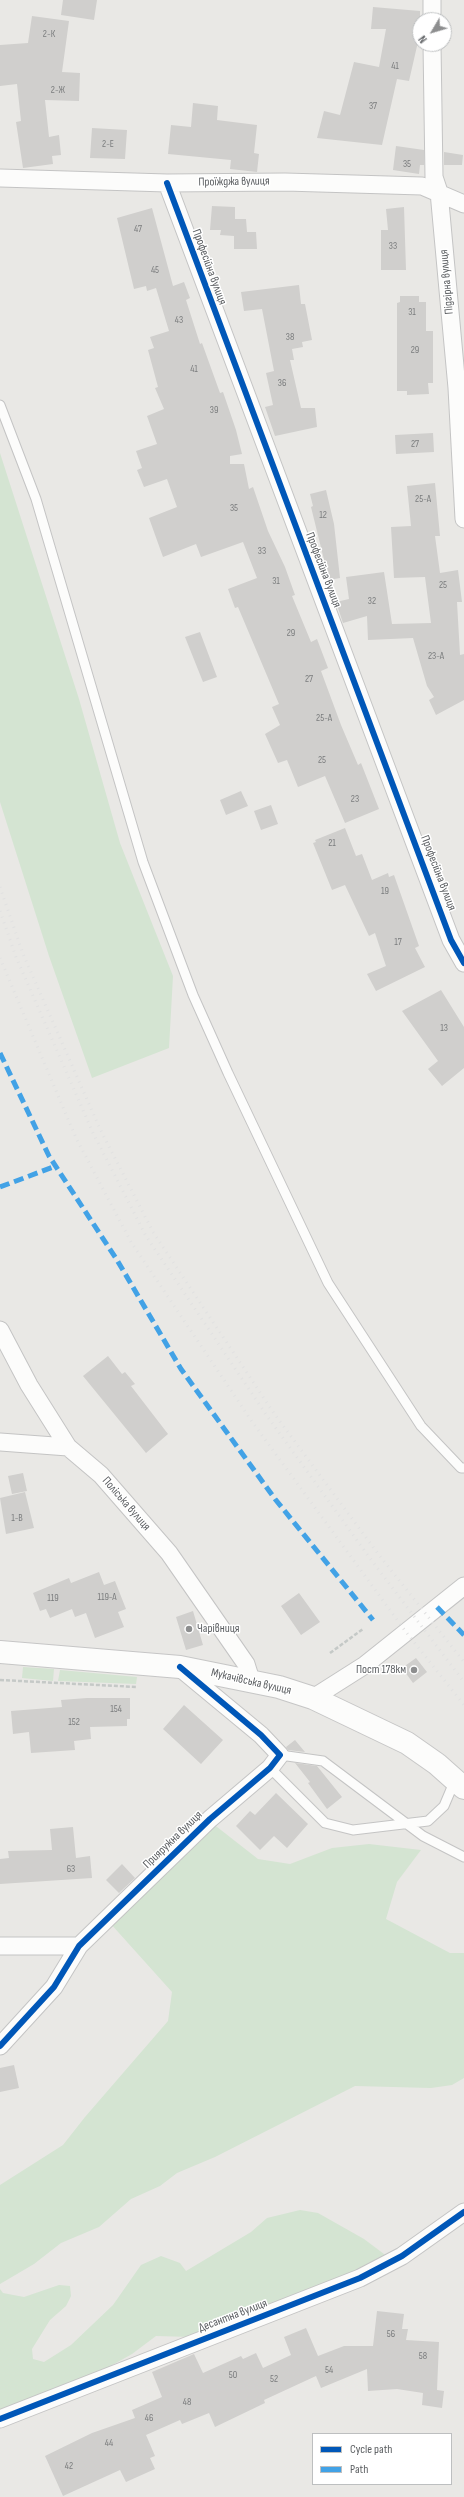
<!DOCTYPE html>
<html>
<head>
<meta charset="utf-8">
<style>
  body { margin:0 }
  #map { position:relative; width:464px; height:2497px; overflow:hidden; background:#e9e8e5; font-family:"Sofia Sans Condensed",sans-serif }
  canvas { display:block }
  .legend { position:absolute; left:312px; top:2433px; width:140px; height:52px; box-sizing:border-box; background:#fff; border:1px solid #bdbfc0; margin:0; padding:5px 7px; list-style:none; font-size:12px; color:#5b5e61 }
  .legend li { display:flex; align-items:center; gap:8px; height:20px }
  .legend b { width:20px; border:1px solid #bdbfc0 }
  .north { position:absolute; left:412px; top:12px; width:40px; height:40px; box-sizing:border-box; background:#fff; border:1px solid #bdbfc0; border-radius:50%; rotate:232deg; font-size:11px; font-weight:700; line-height:16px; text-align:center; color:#5b5e61 }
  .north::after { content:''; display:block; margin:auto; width:14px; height:18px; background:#8d8e8f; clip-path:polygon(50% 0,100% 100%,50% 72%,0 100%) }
</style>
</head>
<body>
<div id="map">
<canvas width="464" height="2497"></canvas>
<ul class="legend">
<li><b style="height:5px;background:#0057b8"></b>Cycle path</li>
<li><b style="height:5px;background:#42a2e6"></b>Path</li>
</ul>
<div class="north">N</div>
</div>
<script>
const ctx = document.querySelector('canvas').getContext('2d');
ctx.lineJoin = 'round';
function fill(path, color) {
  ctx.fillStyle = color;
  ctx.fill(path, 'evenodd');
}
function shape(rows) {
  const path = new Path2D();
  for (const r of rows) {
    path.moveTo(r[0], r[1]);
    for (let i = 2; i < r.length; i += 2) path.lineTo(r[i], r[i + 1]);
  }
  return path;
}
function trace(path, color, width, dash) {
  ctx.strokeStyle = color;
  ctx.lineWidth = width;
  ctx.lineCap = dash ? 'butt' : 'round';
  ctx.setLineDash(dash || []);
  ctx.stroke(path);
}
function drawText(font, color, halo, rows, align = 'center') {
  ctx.font = font + ' "Sofia Sans Condensed",sans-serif';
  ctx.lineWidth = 3;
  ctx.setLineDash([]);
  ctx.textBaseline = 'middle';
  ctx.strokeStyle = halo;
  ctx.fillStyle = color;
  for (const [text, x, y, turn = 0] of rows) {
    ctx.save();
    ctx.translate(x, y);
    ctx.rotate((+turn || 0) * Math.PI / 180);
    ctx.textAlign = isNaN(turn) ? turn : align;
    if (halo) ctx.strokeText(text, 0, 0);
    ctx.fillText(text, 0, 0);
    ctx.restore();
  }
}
const green = shape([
  [0,453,79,699,120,843,173,976,169,1048,92,1078,49,956,0,802],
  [23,1667,54,1669,53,1681,22,1678],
  [60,1670,137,1677,136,1684,58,1681],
  [212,1823,258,1859,290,1864,332,1848,369,1844,421,1850,397,1882,386,1919,450,1953,464,1953,464,2078,452,2085,431,2088,355,2086,215,2157,177,2173,160,2186,131,2199,99,2227,61,2243,34,2264,0,2284,0,2185,63,2145,85,2117,168,2021,172,1992,110,1923],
  [300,2210,318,2213,364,2239,388,2257,359,2274,191,2337,156,2336,132,2354,91,2377,0,2413,0,2289,3,2293,24,2297,59,2285,70,2286,71,2296,66,2306,50,2320,32,2349,33,2359,44,2362,71,2345,113,2305,141,2265,161,2256,180,2263,186,2271,251,2232,267,2218]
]);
const building = shape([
  [63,0,97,0,94,20,61,15],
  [373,7,420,11,420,33,409,81,397,79,382,145,317,138,324,111,340,115,354,62,379,67,386,29,371,29],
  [32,16,69,21,62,72,80,73,79,101,45,100,49,137,59,135,61,155,52,156,53,164,23,168,16,122,21,121,17,84,0,86,0,45,28,43],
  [193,103,218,106,217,120,257,125,254,153,259,154,257,172,230,169,231,160,168,154,171,125,191,127],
  [92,128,127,130,125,159,90,158],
  [396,146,424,150,424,165,420,165,419,174,393,170],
  [444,152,463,155,462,165,444,165],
  [212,206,235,207,235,219,246,219,247,232,256,232,257,249,234,249,234,236,220,235,221,230,210,230],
  [404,207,406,270,381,270,381,230,388,230,386,209],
  [152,208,173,286,184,282,190,298,186,300,200,344,202,343,220,393,223,392,236,430,242,454,230,456,230,464,244,464,249,489,253,487,268,531,285,567,295,595,292,596,311,642,317,639,328,668,321,671,341,725,358,765,361,763,379,809,345,823,325,776,298,787,287,760,278,763,265,734,280,725,272,707,279,704,238,607,235,608,228,589,257,578,243,542,201,557,196,544,163,557,149,518,177,507,167,479,144,487,137,470,142,468,136,451,157,444,147,416,164,409,155,388,158,387,148,350,154,348,150,337,169,331,156,288,147,291,146,286,134,289,117,218],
  [299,285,301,304,305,304,312,340,302,342,303,347,292,349,294,360,290,360,301,408,315,408,317,427,275,436,265,407,273,405,266,373,274,371,262,309,244,311,241,292],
  [400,296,419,296,419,302,426,302,426,331,433,331,433,383,428,383,429,394,407,395,407,391,397,391,397,303,400,302],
  [433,433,434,452,396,454,395,435],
  [435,483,440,536,435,536,440,573,458,570,462,602,457,602,460,655,464,654,464,700,436,715,429,700,434,697,427,686,413,638,368,640,367,616,343,623,336,602,349,599,346,577,384,572,392,624,431,623,425,577,394,578,391,527,411,526,407,486],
  [326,490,334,524,340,578,329,580,311,507,313,506,310,494],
  [200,632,217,677,203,682,185,637],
  [241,791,248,806,226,815,220,800],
  [271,805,278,824,261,830,254,811],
  [345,828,356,856,362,854,372,880,388,873,389,877,394,875,419,946,415,948,425,967,376,991,367,974,386,966,375,933,369,936,345,885,332,890,313,843,316,842,315,840],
  [441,990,464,1027,464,1068,442,1086,428,1069,438,1061,402,1011],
  [108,1356,122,1374,125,1372,135,1384,131,1386,168,1434,146,1453,83,1376],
  [23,1473,27,1491,12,1494,8,1476],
  [25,1492,34,1528,6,1534,0,1498],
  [99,1572,104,1585,115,1581,126,1609,118,1612,124,1627,95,1638,86,1613,75,1617,72,1609,50,1618,46,1609,40,1611,33,1593,69,1578,71,1583],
  [299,1593,320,1622,301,1635,281,1606],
  [193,1611,203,1645,186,1650,176,1617],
  [416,1658,427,1672,413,1683,402,1668],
  [87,1698,130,1698,130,1719,127,1719,127,1726,90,1727,91,1739,74,1741,75,1750,31,1753,29,1732,13,1734,11,1711,62,1707,61,1700],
  [184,1705,223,1740,201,1764,163,1729],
  [295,1740,305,1752,288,1750,286,1747],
  [295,1763,317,1766,342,1797,327,1809,308,1783,310,1782],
  [276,1793,308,1824,287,1848,274,1836,260,1850,236,1826,250,1811,255,1815],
  [73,1827,76,1858,90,1856,92,1878,0,1884,0,1859,9,1858,8,1851,52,1850,50,1829],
  [122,1864,135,1878,119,1893,106,1880],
  [14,2065,19,2088,0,2092,0,2068],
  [377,2311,404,2314,402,2329,408,2329,406,2340,439,2342,437,2390,444,2391,442,2408,422,2405,423,2393,397,2389,368,2391,367,2369,321,2388,316,2376,264,2400,265,2403,215,2427,209,2413,182,2424,180,2420,146,2435,155,2456,150,2458,155,2469,126,2482,120,2470,63,2496,45,2456,92,2433,135,2418,132,2410,162,2397,152,2372,194,2354,203,2373,241,2356,243,2359,256,2353,263,2368,291,2355,284,2337,306,2328,318,2356,344,2346,373,2346]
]);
const path = shape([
  [330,1653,363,1629],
  [0,1680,137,1687]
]);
const lane = shape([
  [0,405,36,499,143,862,193,995,228,1073,328,1283,421,1426,461,1468,464,1468],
  [280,1755,323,1761,423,1836,464,1857],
  [270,1768,325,1823,353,1830,428,1821,444,1806,455,1780]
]);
const street = shape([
  [432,0,432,20],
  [432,44,434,177,439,192,457,388,464,519],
  [0,178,167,183,285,182,422,186,464,204],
  [167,183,451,940,464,963],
  [0,1330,29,1385,68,1447,101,1475,169,1553,246,1664,251,1680],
  [0,1442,68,1447],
  [313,1698,365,1665,464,1586],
  [0,1946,79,1946],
  [0,2046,54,1987,79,1946,210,1819,270,1768,280,1755,261,1735,180,1668],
  [0,2419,360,2278,402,2256,464,2212]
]);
const secondary = shape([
  [0,1652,180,1667,279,1687,313,1698,407,1743,437,1764,464,1788]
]);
const rail = shape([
  [0,887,23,954,100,1129,153,1232,273,1412,379,1555,464,1662],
  [0,911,16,957,93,1133,146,1236,267,1416,372,1561,464,1682],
  [0,958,76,1138,131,1242,253,1423,406,1632,464,1705]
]);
const quiet = shape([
  [0,1053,49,1156,117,1260,181,1369,275,1499,373,1620],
  [0,1187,56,1166],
  [437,1607,464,1635]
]);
const cycleway = shape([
  [167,183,451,940,464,963],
  [0,2046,54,1987,79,1946,210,1819,270,1768,280,1755,261,1735,180,1667],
  [0,2419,360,2278,402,2256,464,2212]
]);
const markers = [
  [189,1629,4,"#8d8e8f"],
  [414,1670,4,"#8d8e8f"]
];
const numberNames = [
  ["2-К",49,34],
  ["41",395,66],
  ["2-Ж",58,90],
  ["37",373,106],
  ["2-Е",108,144],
  ["35",407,164],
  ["47",138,229],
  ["33",393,246],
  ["45",155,270],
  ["31",412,312],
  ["43",179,320],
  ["38",290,337],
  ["29",415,350],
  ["41",194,369],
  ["36",282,383],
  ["39",214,410],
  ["27",415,444],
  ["25-А",423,499],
  ["35",234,508],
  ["12",323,515],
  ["33",262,551],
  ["31",276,581],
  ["25",443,585],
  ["32",372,601],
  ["29",291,633],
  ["23-А",436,656],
  ["27",309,679],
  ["25-А",324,718],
  ["25",322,760],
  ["23",355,799],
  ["21",332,843],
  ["19",385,891],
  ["17",398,942],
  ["13",444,1028],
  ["1-В",17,1518],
  ["119-А",107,1597],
  ["119",53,1598],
  ["154",116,1709],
  ["152",74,1722],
  ["63",71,1869],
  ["56",391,2334],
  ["58",423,2356],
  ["54",329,2370],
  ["50",233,2375],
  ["52",274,2379],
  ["48",187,2402],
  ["46",149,2418],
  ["44",109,2443],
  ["42",69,2466]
];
const streetNames = [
  ["Проїжджа вулиця",234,182,-1],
  ["Професійна вулиця",209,267,70],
  ["Підгірна вулиця",447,282,-95],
  ["Професійна вулиця",323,570,69],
  ["Професійна вулиця",438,873,69],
  ["Поліська вулиця",126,1504,49],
  ["Мукачівська вулиця",251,1682,13],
  ["Прияружна вулиця",173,1840,-44],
  ["Десантна вулиця",233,2316,-21]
];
const poiNames = [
  ["Чарівниця",197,1629],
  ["Пост 178км",406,1670,"right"]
];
fill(green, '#d4e4d2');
fill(building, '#d0cfcd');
trace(lane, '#c4c4c4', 11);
trace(street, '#c4c4c4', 19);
trace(secondary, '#c6c6c6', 24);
trace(path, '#c5c9c7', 2.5, [4, 2]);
trace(lane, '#fcfcfb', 9);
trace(street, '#fcfcfb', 17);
trace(secondary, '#fcfcfb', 22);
trace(rail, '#e1e1e1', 3, [1, 5]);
trace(quiet, '#42a2e6', 5, [10, 5]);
trace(cycleway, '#0057b8', 6);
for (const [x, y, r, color] of markers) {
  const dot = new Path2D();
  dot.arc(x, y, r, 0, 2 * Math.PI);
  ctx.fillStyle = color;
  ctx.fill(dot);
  trace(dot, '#fff', 1.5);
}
drawText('10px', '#7a7c7d', null, numberNames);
drawText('12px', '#5b5e61', '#fff', streetNames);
drawText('12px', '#5b5e61', '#fff', poiNames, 'left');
</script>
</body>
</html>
